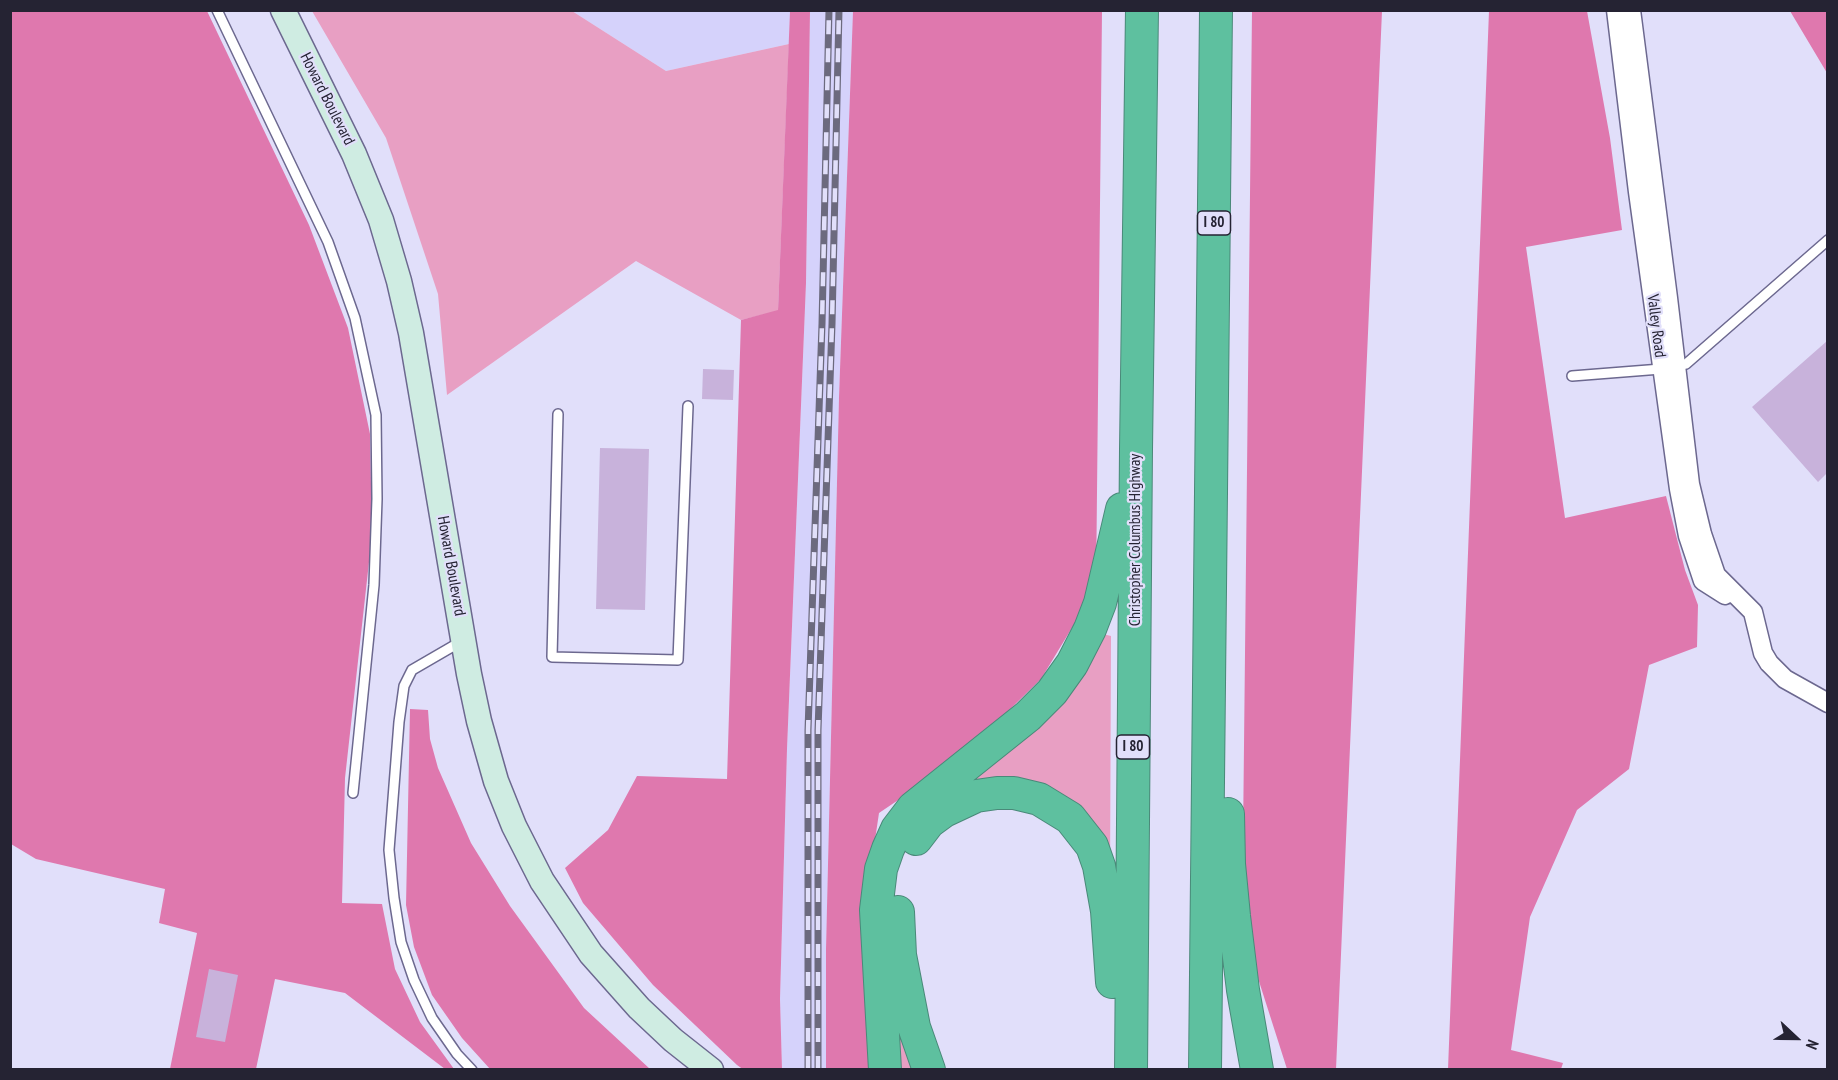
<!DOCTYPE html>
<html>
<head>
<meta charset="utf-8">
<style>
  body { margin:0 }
  #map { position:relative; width:1838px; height:1080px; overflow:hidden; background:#e1dffa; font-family:"PT Sans Narrow",sans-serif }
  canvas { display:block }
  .frame { position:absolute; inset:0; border:12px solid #252333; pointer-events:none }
  .north { position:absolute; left:1766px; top:1008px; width:60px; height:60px; -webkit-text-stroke:4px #e1dffa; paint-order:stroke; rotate:112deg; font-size:16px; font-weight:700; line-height:24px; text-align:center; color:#252333 }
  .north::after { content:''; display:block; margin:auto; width:21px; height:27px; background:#252333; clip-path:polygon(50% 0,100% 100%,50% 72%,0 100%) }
</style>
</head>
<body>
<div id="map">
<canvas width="1838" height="1080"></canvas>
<div class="frame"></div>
<div class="north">N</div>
</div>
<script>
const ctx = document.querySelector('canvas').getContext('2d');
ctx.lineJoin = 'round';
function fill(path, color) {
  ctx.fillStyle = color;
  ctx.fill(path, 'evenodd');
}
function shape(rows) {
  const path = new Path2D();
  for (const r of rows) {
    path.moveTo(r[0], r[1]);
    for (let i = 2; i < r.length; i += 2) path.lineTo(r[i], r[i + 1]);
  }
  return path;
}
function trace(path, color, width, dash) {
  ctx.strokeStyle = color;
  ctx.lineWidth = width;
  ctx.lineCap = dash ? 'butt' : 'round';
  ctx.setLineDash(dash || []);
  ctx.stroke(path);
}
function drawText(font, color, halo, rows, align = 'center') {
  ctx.font = font + ' "PT Sans Narrow",sans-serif';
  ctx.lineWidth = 4.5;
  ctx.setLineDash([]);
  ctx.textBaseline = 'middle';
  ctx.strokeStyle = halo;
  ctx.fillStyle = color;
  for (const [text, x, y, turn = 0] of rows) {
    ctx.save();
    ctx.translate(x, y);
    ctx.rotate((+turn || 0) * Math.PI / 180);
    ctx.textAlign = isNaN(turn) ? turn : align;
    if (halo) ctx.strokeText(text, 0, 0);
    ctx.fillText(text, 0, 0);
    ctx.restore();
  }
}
const built = shape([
  [572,11,790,11,789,44,666,71],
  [810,11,853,11,839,397,826,949,826,1069,782,1070,780,999,787,749,806,283]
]);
const green = shape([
  [312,11,572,11,666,71,789,44,778,311,741,320,636,261,447,395,438,294,386,138],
  [1103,634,1111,636,1110,888,1104,858,1095,837,1075,811,1050,795,1032,789,1014,785,996,785,979,787,959,794,939,804,928,813,908,836,899,850,890,878,889,920,891,955,898,995,908,1037,919,1069,897,1070,886,919,888,878,898,849,916,822,926,812,1028,731,1058,702,1096,649]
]);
const forest = shape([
  [10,11,207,11,309,225,348,328,370,434,372,535,345,778,342,903,382,904,395,969,420,1022,454,1069,445,1069,345,993,275,979,256,1069,170,1069,197,933,159,923,165,889,36,859,11,844],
  [790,11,810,11,806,283,787,749,780,999,782,1069,744,1070,737,1065,653,985,583,903,565,868,608,830,637,776,727,779,741,320,778,310],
  [853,11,1102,11,1096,588,1041,679,959,759,879,813,865,907,869,1069,826,1070,826,949,839,397],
  [1252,11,1382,11,1336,1069,1287,1069,1242,928],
  [1489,11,1587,11,1610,138,1622,230,1526,247,1565,518,1666,496,1685,570,1698,605,1697,647,1649,665,1629,769,1577,810,1530,917,1511,1050,1563,1063,1561,1069,1448,1069],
  [1790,11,1827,11,1827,73],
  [410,709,428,710,430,739,438,768,471,843,510,906,584,1008,650,1069,490,1069,462,1038,432,995,414,947,406,905]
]);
const building = shape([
  [1827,341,1827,473,1818,482,1752,407],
  [703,369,734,370,733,400,702,399],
  [600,448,649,449,645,610,596,609],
  [209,969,238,975,225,1042,196,1037]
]);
const lane = shape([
  [217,10,328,242,355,318,376,415,377,499,374,585,353,793],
  [1572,376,1661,369,1686,364,1828,240],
  [558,414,552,657,678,660,688,406],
  [462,641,412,670,404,686,399,722,389,850,394,898,401,942,414,980,432,1018,457,1054,472,1070]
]);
const street = shape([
  [1616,10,1638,192,1679,489,1688,536,1703,581,1725,595],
  [1631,10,1668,298,1690,484,1702,534,1716,575,1753,612,1763,653,1769,663,1785,679,1828,703]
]);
const secondary = shape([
  [283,10,354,154,381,220,399,281,411,333,469,674,479,721,496,781,514,826,542,881,591,954,639,1008,673,1040,711,1070]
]);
const highway = shape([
  [1228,814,1229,864,1234,916,1243,990,1257,1070],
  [916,839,929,822,944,811,976,796,997,793,1014,793,1039,799,1070,818,1092,846,1099,866,1107,911,1112,982],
  [898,912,900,955,914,1027,929,1070],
  [885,1070,876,910,881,869,888,849,897,829,913,808,1028,716,1052,692,1072,664,1090,629,1100,603,1122,509],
  [1131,1070,1136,449,1142,10],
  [1205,1070,1216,10]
]);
const rail = shape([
  [808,1070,808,730,822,324,829,10],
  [818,1070,818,730,832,324,839,10]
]);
const shields = [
  [1214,223,33],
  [1133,747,33]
];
const shieldNames = [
  ["I 80",1214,223],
  ["I 80",1133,747]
];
const streetNames = [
  ["Howard Boulevard",327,99,63],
  ["Valley Road",1656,326,83],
  ["Christopher Columbus Highway",1135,540,-90],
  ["Howard Boulevard",451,566,80]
];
fill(built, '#d5d2fb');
fill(green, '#e89fc3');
fill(forest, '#df78ae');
fill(building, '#c8b2db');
trace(lane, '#6c688f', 12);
trace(street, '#6c688f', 21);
trace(secondary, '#6c688f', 27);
trace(highway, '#4a8979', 34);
trace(lane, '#fff', 9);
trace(street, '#fff', 18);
trace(secondary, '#cfece2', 24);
trace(highway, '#5ec09f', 32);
trace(rail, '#6c6a7e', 7);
trace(rail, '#e1dffa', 4.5, [14]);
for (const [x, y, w] of shields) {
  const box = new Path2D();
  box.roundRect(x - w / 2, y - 12, w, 24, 4.5);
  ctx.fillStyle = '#e1dffa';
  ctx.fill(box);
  trace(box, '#252333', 1.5);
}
drawText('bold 15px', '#252333', null, shieldNames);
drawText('16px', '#252333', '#e1dffa', streetNames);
</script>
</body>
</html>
